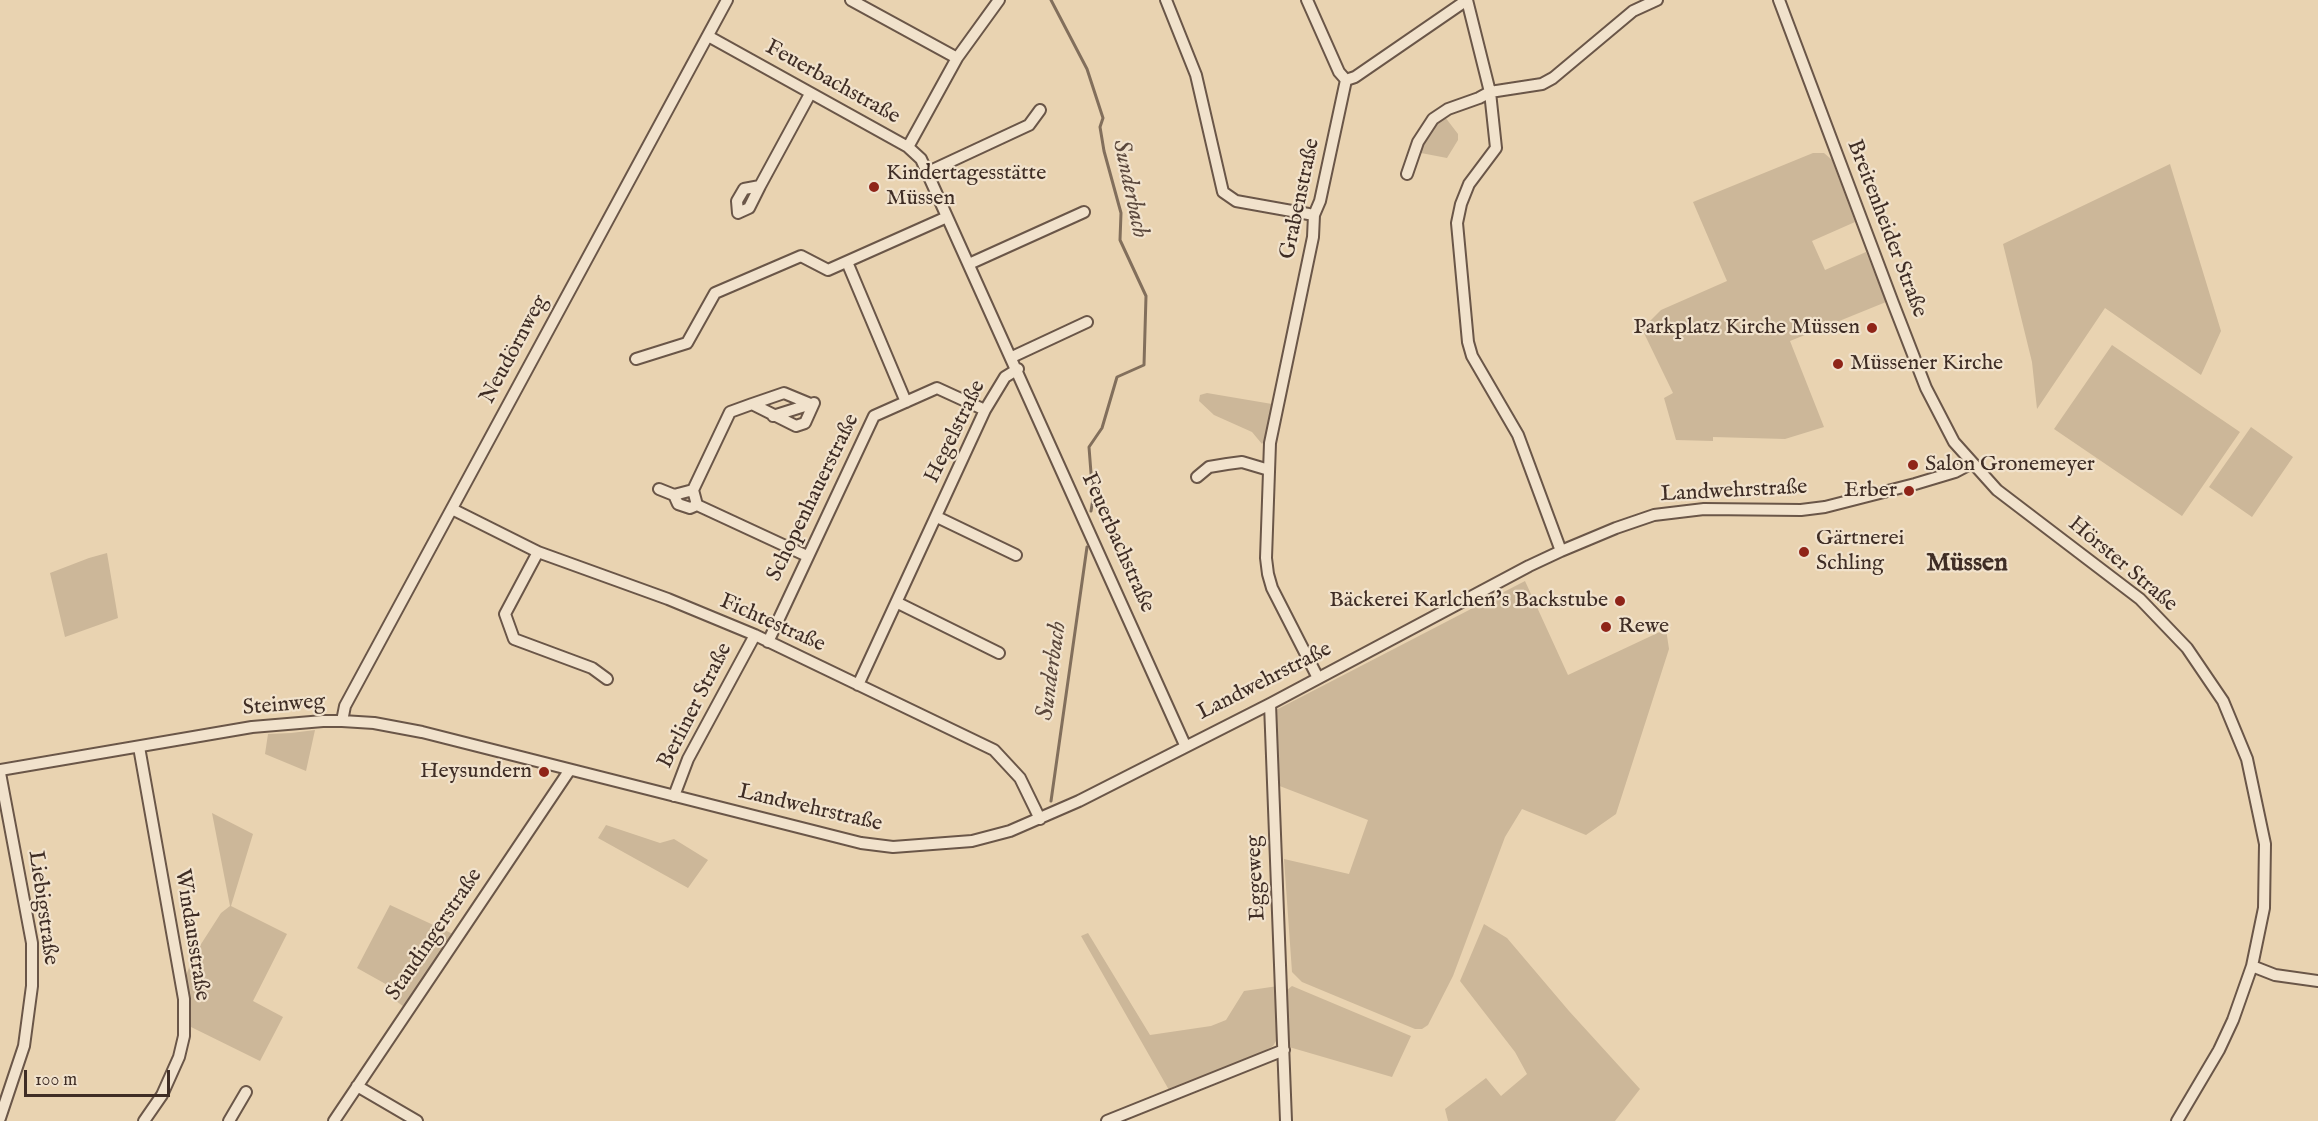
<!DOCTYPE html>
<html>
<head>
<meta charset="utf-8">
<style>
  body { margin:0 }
  #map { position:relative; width:2318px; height:1121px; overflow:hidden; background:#e9d3b1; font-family:"IM FELL English",serif }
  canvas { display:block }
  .scale { position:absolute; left:24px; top:1070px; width:146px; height:27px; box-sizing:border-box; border:3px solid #3f2d25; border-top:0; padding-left:8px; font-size:18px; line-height:21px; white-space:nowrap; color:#3f2d25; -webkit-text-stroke:4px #f1e2cc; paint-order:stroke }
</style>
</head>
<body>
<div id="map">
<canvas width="2318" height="1121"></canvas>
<div class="scale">100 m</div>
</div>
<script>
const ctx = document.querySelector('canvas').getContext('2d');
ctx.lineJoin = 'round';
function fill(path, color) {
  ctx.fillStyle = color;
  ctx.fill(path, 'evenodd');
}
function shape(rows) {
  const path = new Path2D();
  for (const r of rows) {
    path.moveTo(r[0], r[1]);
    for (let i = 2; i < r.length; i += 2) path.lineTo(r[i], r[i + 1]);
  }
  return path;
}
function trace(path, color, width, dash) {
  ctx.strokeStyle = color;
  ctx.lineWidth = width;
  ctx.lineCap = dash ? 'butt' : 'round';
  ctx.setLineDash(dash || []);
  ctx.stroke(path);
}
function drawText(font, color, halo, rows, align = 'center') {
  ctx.font = font + ' "IM FELL English",serif';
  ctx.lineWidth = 4.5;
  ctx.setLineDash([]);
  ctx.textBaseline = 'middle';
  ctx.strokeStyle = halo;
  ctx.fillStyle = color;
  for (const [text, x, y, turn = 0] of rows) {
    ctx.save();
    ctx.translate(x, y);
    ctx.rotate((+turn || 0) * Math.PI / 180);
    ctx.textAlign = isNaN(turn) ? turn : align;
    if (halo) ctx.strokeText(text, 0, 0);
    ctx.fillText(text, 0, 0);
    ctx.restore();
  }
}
const green = shape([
  [1445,117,1458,134,1458,140,1447,158,1421,153,1425,138,1433,125],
  [1813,153,1824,153,1832,160,1855,222,1812,241,1825,270,1866,252,1886,302,1790,341,1824,427,1785,439,1713,437,1713,441,1676,440,1664,398,1673,393,1642,329,1661,310,1727,281,1693,202],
  [2170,164,2221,331,2201,375,2105,308,2037,409,2032,362,2003,244],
  [2112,345,2240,432,2182,516,2054,429],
  [1207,393,1272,404,1268,437,1262,444,1252,432,1214,415,1199,401,1200,395],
  [2251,427,2293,457,2252,517,2209,487],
  [107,553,118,618,65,637,50,573,89,558],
  [1525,581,1568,675,1666,629,1669,649,1616,814,1586,835,1522,809,1505,837,1453,976,1428,1025,1422,1029,1415,1029,1302,982,1292,972,1284,859,1349,874,1368,820,1277,785,1276,710],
  [315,730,306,771,265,754,268,734,291,733],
  [212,813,253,834,231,906,287,934,253,1001,283,1017,260,1061,189,1026,185,978,194,955,221,913,230,906],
  [606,825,660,843,674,839,708,860,688,888,598,838],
  [390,905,453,934,404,1007,387,994,391,987,357,968],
  [1484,924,1507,938,1569,1011,1640,1089,1615,1121,1448,1121,1445,1109,1486,1078,1501,1096,1527,1074,1515,1052,1460,981],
  [1088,933,1150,1035,1211,1026,1226,1020,1244,991,1278,986,1279,1036,1273,1046,1261,1053,1169,1090,1081,936],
  [1292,986,1411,1036,1392,1077,1289,1047,1287,990]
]);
const stream = shape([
  [1051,0,1087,69,1103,118,1100,127,1104,151,1121,213,1120,240,1146,296,1144,365,1117,377,1102,428,1089,447,1093,499,1091,511],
  [1051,801,1087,547]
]);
const minor = shape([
  [851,0,957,58],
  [1166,0,1196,75,1223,192,1236,201,1314,215],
  [1307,0,1339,72,1346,80],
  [1467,0,1490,92,1496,148,1469,184,1461,204,1457,223,1468,342,1472,356,1518,435,1561,551],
  [1779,0,1893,303,1926,388,1954,442,1997,490,2140,599,2187,648,2223,701,2247,759,2265,844,2264,908,2252,966,2233,1020,2219,1050,2177,1121],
  [708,36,908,147,921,159,1185,745],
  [1346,80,1355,77,1467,0],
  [908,147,957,58,999,0],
  [928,172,1029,125,1040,110],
  [1407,174,1418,142,1433,119,1448,109,1479,98,1490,92,1542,84,1553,78,1633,11,1657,0],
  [760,186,744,189,737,201,738,213,749,208,760,186,810,94],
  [847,262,906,402],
  [969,264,1084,212],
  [1012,357,1087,322],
  [636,359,687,343,715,293,801,256,828,270,947,217],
  [752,404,784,393,813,405],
  [773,416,811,404],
  [1197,477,1209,467,1227,464,1242,462,1269,470],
  [659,489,674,495,693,490,697,505,807,556],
  [693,490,730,412,752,404,796,426,805,423,814,403],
  [674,495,678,504,690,508,697,505],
  [452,509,538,552,668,599,755,635,994,750,1020,778,1040,819],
  [937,517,1016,555],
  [538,552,505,614,514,639,592,668,607,679],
  [898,603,999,653],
  [768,642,874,416,937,388,985,410],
  [1318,678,1272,588,1268,574,1266,558,1270,443,1313,237,1314,215,1320,201,1346,80],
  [858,685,985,410,1005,377,1018,369],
  [1270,704,1286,1121],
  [342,721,345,706,727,0],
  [139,747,184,999,184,1036,179,1057,162,1095,144,1121],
  [0,770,252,727,323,721,342,721,374,723,422,732,861,843,893,847,972,841,1010,831,1079,801,1270,704,1529,566,1561,551,1616,528,1654,515,1704,509,1801,510,1825,507,1915,484,1955,472,1972,463],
  [0,773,32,943,32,986,24,1046,0,1118],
  [674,796,688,759,755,635],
  [2252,966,2275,975,2318,981],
  [357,1086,417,1121],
  [229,1121,246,1092],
  [334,1121,569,771],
  [1107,1121,1284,1050]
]);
const markers = [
  [874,187,6,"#8f2418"],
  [1872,328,6,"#8f2418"],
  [1838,364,6,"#8f2418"],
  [1913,465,6,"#8f2418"],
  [1909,491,6,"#8f2418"],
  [1804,552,6,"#8f2418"],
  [1620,601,6,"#8f2418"],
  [1606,627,6,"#8f2418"],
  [544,772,6,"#8f2418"]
];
const streetNames = [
  ["Feuerbachstraße",832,83,29],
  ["Grabenstraße",1301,199,-78],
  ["Breitenheider Straße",1886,229,69],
  ["Neudörnweg",515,350,-62],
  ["Hegelstraße",956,432,-64],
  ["Landwehrstraße",1734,492,-3],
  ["Schopenhauerstraße",814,498,-64],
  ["Feuerbachstraße",1117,543,66],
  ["Hörster Straße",2122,565,40],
  ["Fichtestraße",772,624,24],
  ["Landwehrstraße",1265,682,-27],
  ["Steinweg",284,706,-5],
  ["Berliner Straße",696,706,-63],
  ["Landwehrstraße",810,809,13],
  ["Eggeweg",1257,878,-93],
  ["Liebigstraße",42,908,82],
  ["Windausstraße",191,935,81],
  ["Staudingerstraße",435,935,-56]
];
const poiNames = [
  ["Kindertagesstätte",886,174],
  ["Müssen",886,199],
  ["Parkplatz Kirche Müssen",1860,328,"right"],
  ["Müssener Kirche",1850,364],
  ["Salon Gronemeyer",1925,465],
  ["Erber",1897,491,"right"],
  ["Gärtnerei",1816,539],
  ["Schling",1816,564],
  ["Bäckerei Karlchen's Backstube",1608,601,"right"],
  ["Rewe",1618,627],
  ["Heysundern",532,772,"right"]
];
const waterNames = [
  ["Sunderbach",1129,189,78],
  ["Sunderbach",1053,671,-82]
];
const quarterNames = [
  ["Müssen",1967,565]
];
fill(green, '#ccb799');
trace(stream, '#826f5c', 3);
trace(minor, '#6a5648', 14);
trace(minor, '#f1e2cc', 10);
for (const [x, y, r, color] of markers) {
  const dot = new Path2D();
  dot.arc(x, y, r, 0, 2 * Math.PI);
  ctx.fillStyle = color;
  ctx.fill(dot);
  trace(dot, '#f1e2cc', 2);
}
drawText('22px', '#3f2d25', '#f1e2cc', streetNames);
drawText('22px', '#3f2d25', '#f1e2cc', poiNames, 'left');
drawText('italic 24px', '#5b483c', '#f1e2cc', waterNames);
drawText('bold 26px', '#3f2d25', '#f1e2cc', quarterNames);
</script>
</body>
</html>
